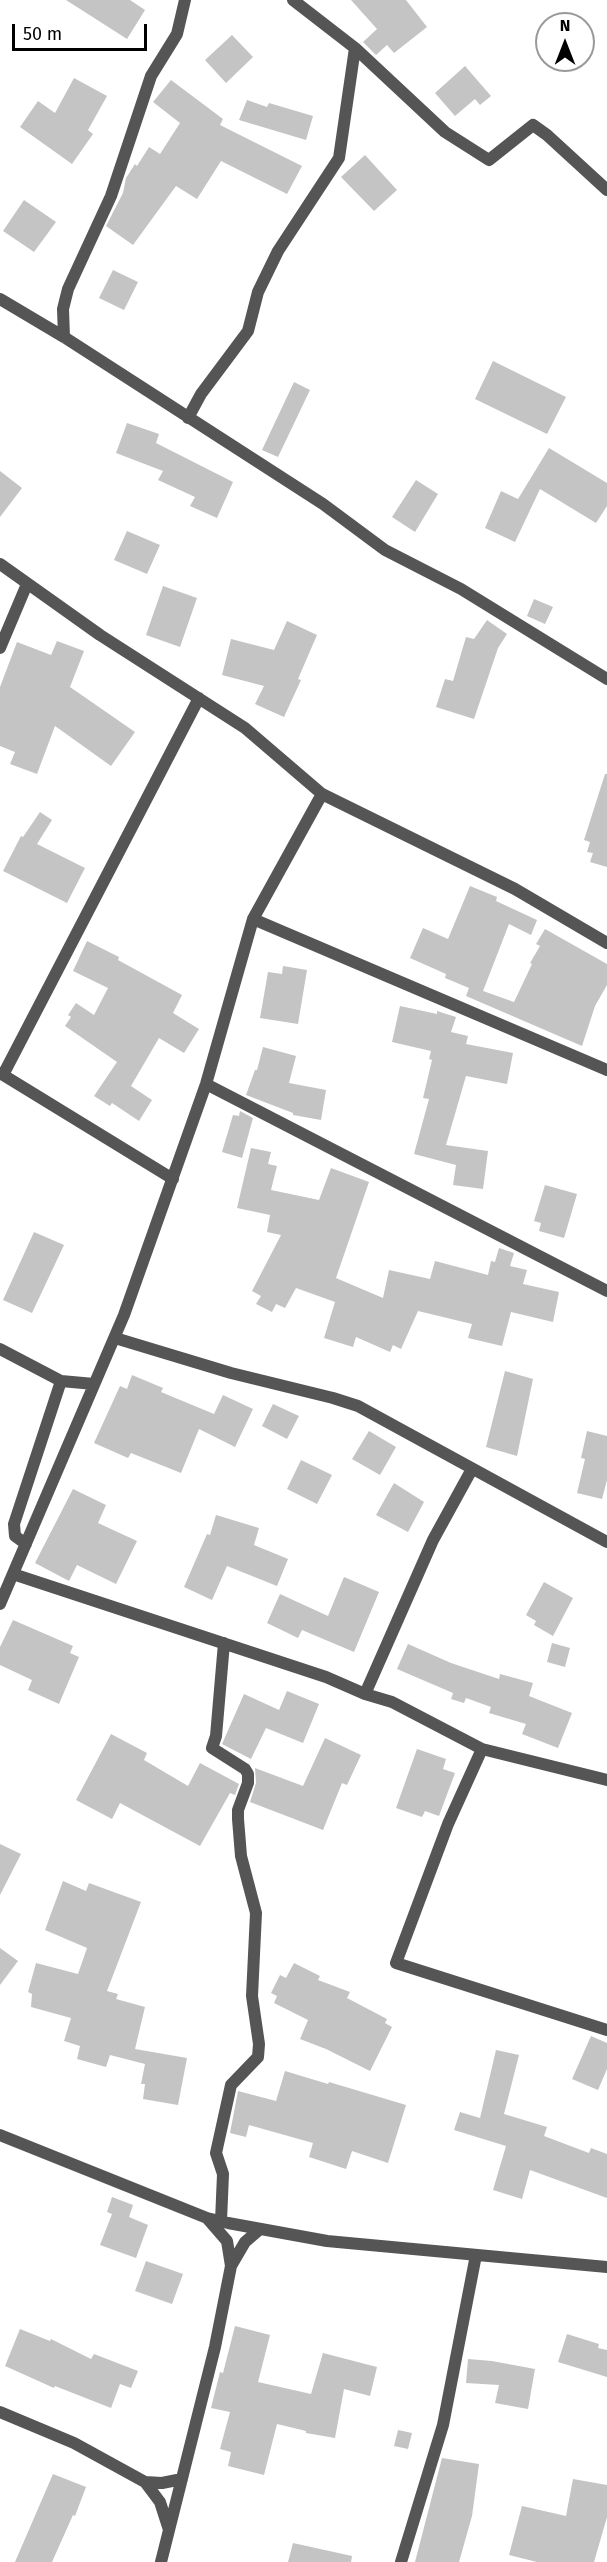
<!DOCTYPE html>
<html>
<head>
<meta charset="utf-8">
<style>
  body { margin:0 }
  #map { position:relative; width:607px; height:2562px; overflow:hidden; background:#fff; font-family:"Fira Sans",sans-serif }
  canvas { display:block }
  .north { position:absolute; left:535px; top:12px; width:60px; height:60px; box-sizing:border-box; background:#fff; border:2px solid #999; border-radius:50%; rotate:0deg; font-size:16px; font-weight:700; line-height:24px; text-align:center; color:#000 }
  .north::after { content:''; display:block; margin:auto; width:21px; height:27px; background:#000; clip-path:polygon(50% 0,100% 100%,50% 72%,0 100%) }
  .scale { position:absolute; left:12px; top:24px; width:135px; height:27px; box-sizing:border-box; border:3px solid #000; border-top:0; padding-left:8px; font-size:18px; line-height:21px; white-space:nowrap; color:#000; -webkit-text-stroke:4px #fff; paint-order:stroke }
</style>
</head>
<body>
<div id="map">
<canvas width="607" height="2562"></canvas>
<div class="north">N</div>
<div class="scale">50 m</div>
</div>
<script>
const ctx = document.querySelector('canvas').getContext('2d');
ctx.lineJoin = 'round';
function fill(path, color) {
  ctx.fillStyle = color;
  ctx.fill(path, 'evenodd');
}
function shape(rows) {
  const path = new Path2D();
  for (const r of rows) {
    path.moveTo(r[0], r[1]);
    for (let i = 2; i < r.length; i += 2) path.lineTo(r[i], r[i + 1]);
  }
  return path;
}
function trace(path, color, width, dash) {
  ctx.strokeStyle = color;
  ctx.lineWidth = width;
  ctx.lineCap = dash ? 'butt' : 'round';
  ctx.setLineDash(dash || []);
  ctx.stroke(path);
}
const building = shape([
  [66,0,130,0,145,10,127,39],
  [351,0,406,0,427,27,394,53,387,45,376,55,363,42,377,29],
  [232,35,253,57,226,83,205,60],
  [465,66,491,96,480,105,475,99,455,116,435,93],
  [74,78,107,96,88,130,93,134,72,164,20,127,38,101,55,113],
  [171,80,223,119,220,125,302,166,287,194,221,161,197,199,176,186,133,245,106,226,123,193,126,178,135,164,137,166,149,147,160,154,180,123,153,102],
  [247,100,267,107,269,103,313,116,306,140,239,120],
  [365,155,397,190,374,211,341,177],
  [24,200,56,222,34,252,3,231],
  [113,270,138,282,124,310,99,298],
  [493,361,566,397,547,434,475,399],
  [294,382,310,390,278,457,262,450],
  [127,423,159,434,156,443,233,482,217,518,190,506,195,497,158,480,163,471,116,453],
  [549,448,607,483,607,506,596,523,540,489,515,542,485,528,501,491,518,499],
  [0,471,22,488,0,517],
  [416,480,438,494,415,532,392,517],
  [127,531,160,545,147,574,114,560],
  [163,586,197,598,180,647,146,635],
  [534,599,553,607,545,624,527,616],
  [487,620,507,634,498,648,474,719,436,707,445,679,453,681,466,637,474,639],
  [287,621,317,635,298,679,301,680,284,717,255,704,264,686,222,675,231,639,274,650],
  [57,641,84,651,70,687,135,732,111,766,55,726,37,774,10,764,15,752,0,746,0,687,17,642,51,655],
  [605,774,607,774,607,867,590,862,593,853,587,852,590,842,584,840],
  [40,812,52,820,37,844,85,868,67,903,3,871,21,836,23,837],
  [470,886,497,897,496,901,537,920,531,935,509,924,483,991,514,1002,532,964,530,963,540,946,536,944,545,929,607,964,607,985,595,1006,582,1046,466,996,469,988,445,978,446,974,410,958,423,928,448,939],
  [87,941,119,957,118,960,182,995,173,1013,199,1029,184,1053,159,1038,131,1086,152,1100,139,1121,112,1103,110,1106,94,1096,117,1062,65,1026,71,1017,68,1015,76,1003,94,1015,108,988,73,971],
  [283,966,307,970,298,1024,260,1018,268,972,282,974],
  [400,1006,437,1014,437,1011,456,1017,451,1032,468,1036,466,1044,513,1053,507,1084,466,1076,446,1145,488,1151,483,1189,453,1185,456,1165,414,1154,429,1099,423,1098,432,1060,429,1059,431,1051,392,1042],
  [263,1047,296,1056,289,1083,326,1090,321,1120,293,1115,293,1113,246,1095,255,1070,257,1070],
  [240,1111,253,1118,242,1158,222,1152,233,1115,239,1116],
  [251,1148,271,1152,268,1164,277,1166,271,1190,319,1200,331,1168,369,1182,336,1278,383,1298,389,1270,430,1279,435,1261,488,1275,491,1261,495,1262,499,1248,514,1253,510,1266,527,1270,523,1284,559,1292,553,1322,511,1312,502,1346,468,1338,472,1324,418,1311,401,1349,393,1345,390,1352,356,1337,353,1347,324,1338,335,1302,296,1288,285,1308,276,1304,272,1312,256,1304,261,1296,252,1291,281,1235,267,1232,270,1215,237,1208],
  [545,1185,577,1194,564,1238,539,1231,541,1223,534,1221],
  [34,1232,64,1245,32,1313,3,1300],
  [505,1371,533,1379,517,1456,486,1447],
  [132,1375,163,1388,161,1392,214,1414,223,1395,253,1409,235,1447,199,1429,181,1473,131,1453,128,1458,94,1443,120,1386,127,1389],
  [273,1404,299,1416,287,1439,262,1426],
  [369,1431,396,1447,380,1475,352,1459],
  [587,1431,607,1436,607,1480,602,1499,577,1493,585,1459,581,1458],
  [301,1460,332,1475,317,1504,287,1489],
  [394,1483,424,1502,408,1532,376,1515],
  [73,1489,106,1505,98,1523,137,1541,116,1584,77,1565,69,1581,35,1563],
  [216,1515,259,1528,254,1545,288,1559,277,1586,227,1566,212,1600,184,1587,207,1534,210,1535],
  [344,1577,379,1592,354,1652,302,1630,298,1638,267,1623,280,1594,328,1616],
  [544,1582,573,1598,553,1636,534,1625,536,1621,526,1615],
  [13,1620,73,1646,70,1653,79,1657,59,1704,28,1690,32,1680,0,1665,0,1647],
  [552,1643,570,1648,565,1667,547,1662],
  [408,1644,451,1663,499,1679,500,1674,533,1683,529,1696,572,1713,558,1748,522,1734,526,1724,489,1713,491,1707,466,1698,464,1703,451,1699,453,1693,397,1669],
  [287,1691,319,1704,303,1743,266,1728,251,1759,222,1744,244,1694,279,1710],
  [111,1734,147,1753,144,1760,188,1786,200,1763,239,1784,235,1795,230,1793,200,1846,120,1803,112,1819,76,1800],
  [325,1738,361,1755,347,1785,342,1783,323,1830,250,1802,256,1783,255,1768,303,1786],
  [417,1749,446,1759,443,1769,455,1773,439,1816,425,1811,422,1817,396,1808],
  [0,1844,21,1854,0,1895],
  [63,1881,86,1891,89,1883,141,1902,107,1991,118,1994,116,1999,145,2007,135,2049,187,2058,178,2105,143,2099,145,2084,141,2084,145,2064,110,2055,106,2067,77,2059,80,2046,64,2041,71,2018,31,2007,32,1994,28,1992,36,1963,78,1974,87,1948,45,1930],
  [0,1948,18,1961,0,1985],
  [294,1963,320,1976,318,1980,350,1992,347,1998,387,2019,385,2023,392,2027,370,2071,326,2049,300,2039,308,2020,274,2003,277,1996,271,1993,280,1975,286,1978],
  [591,2036,607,2043,607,2069,598,2090,572,2079],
  [496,2050,519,2055,504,2114,547,2127,544,2136,589,2153,591,2148,607,2154,607,2198,530,2170,522,2199,493,2190,506,2146,454,2130,460,2112,480,2118],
  [285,2071,328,2084,329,2082,406,2105,388,2163,352,2151,346,2169,309,2157,313,2143,249,2125,246,2137,230,2133,238,2091,276,2101],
  [112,2197,133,2205,129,2217,148,2225,136,2258,100,2245,112,2214,107,2212],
  [146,2261,183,2274,172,2304,135,2291],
  [235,2326,270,2335,258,2382,311,2394,323,2353,377,2367,370,2396,344,2389,335,2438,306,2433,306,2431,277,2424,264,2475,228,2466,231,2452,220,2449,230,2412,211,2408,220,2372,223,2373],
  [20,2329,50,2341,51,2339,91,2359,94,2354,138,2371,131,2388,120,2384,111,2408,55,2386,54,2388,5,2366],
  [567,2334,599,2344,598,2348,607,2350,607,2377,558,2362],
  [468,2359,492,2361,535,2369,528,2409,495,2403,499,2385,466,2383],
  [398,2430,412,2433,408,2449,394,2446],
  [442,2458,479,2464,472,2516,459,2562,415,2562],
  [53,2474,86,2487,75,2516,73,2515,52,2562,15,2562],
  [573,2479,607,2485,607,2517,594,2562,537,2562,509,2555,522,2506,566,2516],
  [293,2543,352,2556,351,2562,288,2562]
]);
const street = shape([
  [293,0,355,48,445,132,489,160,533,125,547,135,607,190],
  [0,299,64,337,323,504,385,550,461,589,607,679],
  [64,337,63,309,68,289,111,196,151,76,177,34,185,0],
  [188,418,201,394,248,331,258,292,278,251,339,158,355,48],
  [0,564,100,635,245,728,322,794,515,889,607,943],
  [0,648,27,584],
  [253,919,607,1070],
  [0,1073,173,1179],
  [3,1075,199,698],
  [206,1084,607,1291],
  [115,1338,231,1373,333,1398,358,1406,607,1542],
  [0,1349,61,1381,94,1384],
  [472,1469,433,1540,365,1694,392,1702,482,1749,448,1824,396,1963,607,2030],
  [26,1544,15,1536,14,1524,61,1381],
  [13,1574,326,1677,365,1694],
  [0,1604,124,1315,206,1084,253,919,322,794],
  [482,1749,607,1780],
  [0,2135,207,2218,228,2223,327,2241,607,2267],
  [207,2218,227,2241,231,2266],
  [221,2221,223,2174,216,2153,231,2085,258,2057,259,2044,252,1996,256,1913,241,1856,238,1819,238,1810,248,1783,248,1774,245,1769,212,1748,216,1736,224,1643],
  [0,2412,74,2443,145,2482,162,2483,182,2479],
  [145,2482,160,2502,169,2530],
  [161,2562,215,2347,231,2266,245,2242,259,2230],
  [401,2562,443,2425,476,2255]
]);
fill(building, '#c4c4c4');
trace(street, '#555', 12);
</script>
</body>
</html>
